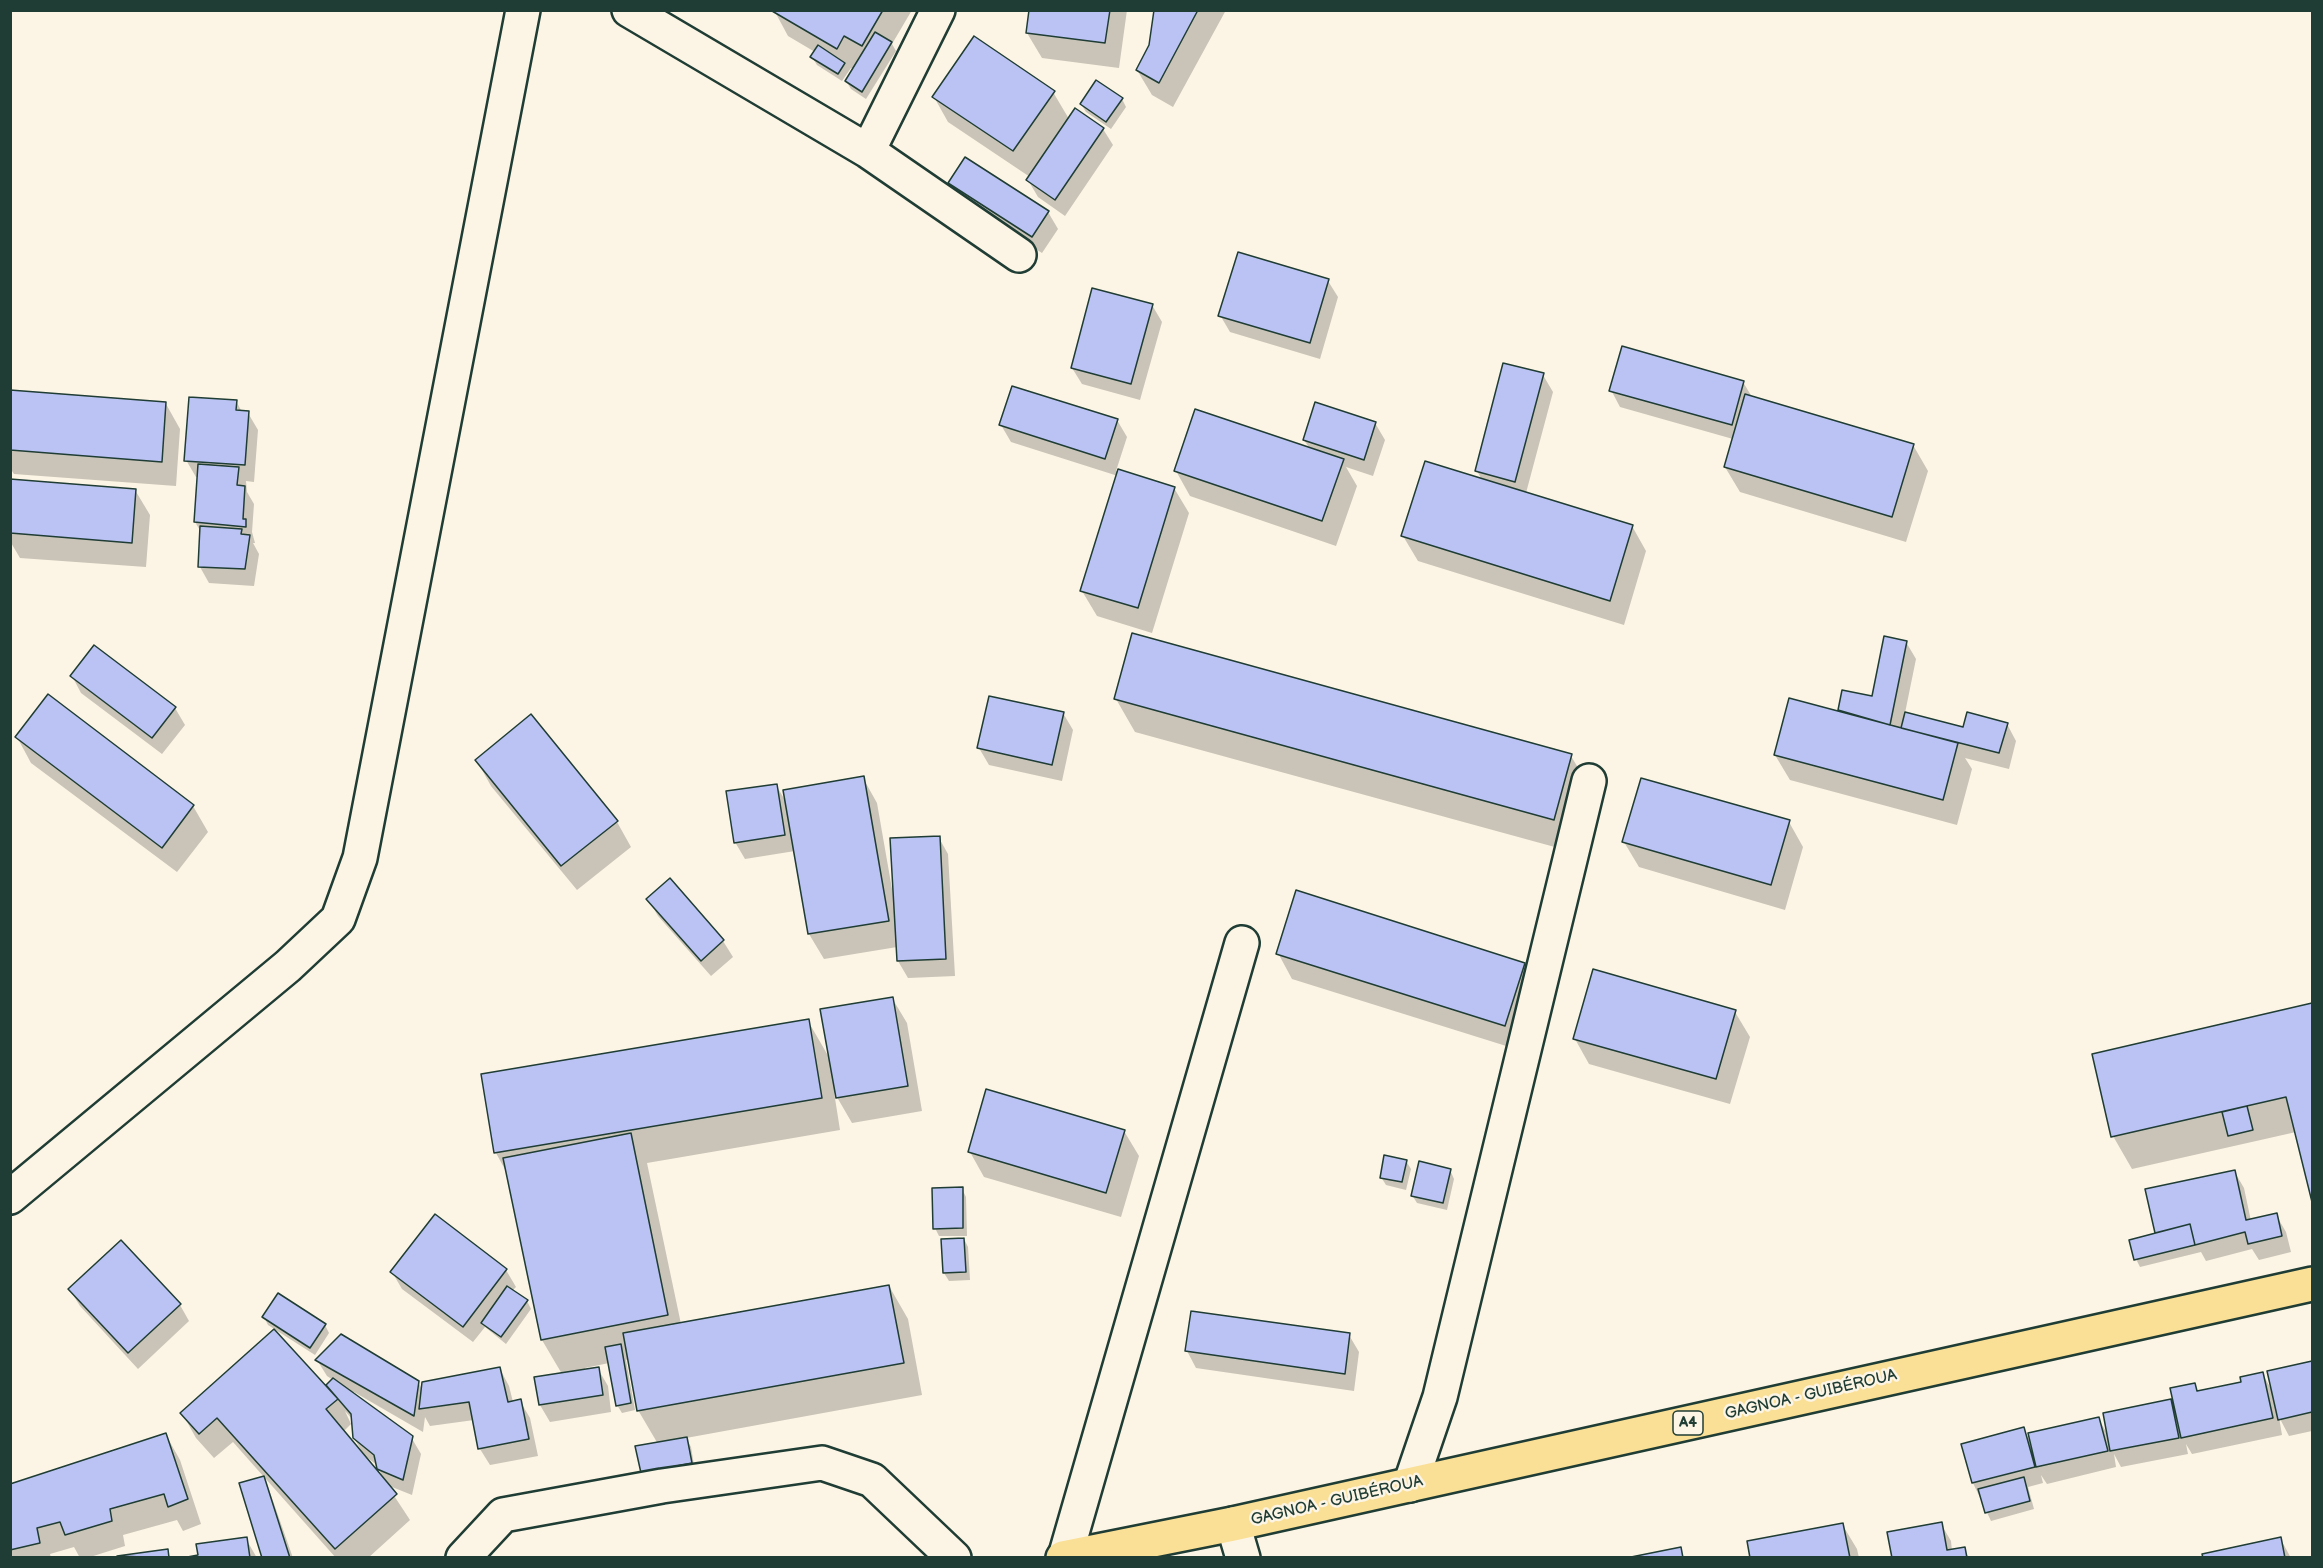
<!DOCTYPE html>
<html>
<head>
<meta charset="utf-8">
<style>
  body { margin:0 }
  #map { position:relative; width:2323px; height:1568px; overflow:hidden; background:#fcf5e5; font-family:"Balsamiq Sans",sans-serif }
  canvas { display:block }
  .frame { position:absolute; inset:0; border:12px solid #1f3d34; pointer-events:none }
</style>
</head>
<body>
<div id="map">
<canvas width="2323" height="1568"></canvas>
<div class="frame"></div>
</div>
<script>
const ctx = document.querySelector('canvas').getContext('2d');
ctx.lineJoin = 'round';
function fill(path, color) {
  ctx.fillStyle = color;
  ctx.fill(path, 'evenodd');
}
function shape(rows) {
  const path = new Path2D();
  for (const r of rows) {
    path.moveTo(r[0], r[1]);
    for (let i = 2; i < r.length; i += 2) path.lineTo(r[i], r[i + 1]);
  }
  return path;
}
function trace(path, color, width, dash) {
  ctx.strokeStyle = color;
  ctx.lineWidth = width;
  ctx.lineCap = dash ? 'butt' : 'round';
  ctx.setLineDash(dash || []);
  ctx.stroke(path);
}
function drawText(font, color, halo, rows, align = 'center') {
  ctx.font = font + ' "Balsamiq Sans",sans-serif';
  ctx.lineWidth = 5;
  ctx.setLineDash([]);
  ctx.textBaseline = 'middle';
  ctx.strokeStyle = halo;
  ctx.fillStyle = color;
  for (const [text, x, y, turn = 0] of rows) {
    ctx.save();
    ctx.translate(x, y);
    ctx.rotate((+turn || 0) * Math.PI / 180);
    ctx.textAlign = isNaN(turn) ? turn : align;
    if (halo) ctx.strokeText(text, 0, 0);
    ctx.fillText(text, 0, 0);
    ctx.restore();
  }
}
const shadow = shape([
  [774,10,912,10,892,44,896,51,866,99,851,89,846,81,854,69,851,68,842,81,817,65,812,57,815,52,788,36],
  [1030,10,1127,10,1119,68,1042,58,1027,33],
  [1155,10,1226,10,1173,107,1152,95,1137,70,1151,46],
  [1053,92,1069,119,1103,129,1113,145,1065,216,1038,197,1028,180,1030,177,948,122,934,97],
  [1122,99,1126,107,1111,129,1086,112,1081,104],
  [966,159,1048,212,1058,229,1042,253,960,200,950,183],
  [1328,281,1338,297,1320,359,1230,332,1220,315],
  [1152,305,1162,322,1140,400,1082,384,1072,368],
  [1543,375,1553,392,1526,493,1632,526,1646,551,1624,625,1418,561,1403,536,1482,480,1477,471],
  [1743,382,1752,397,1913,445,1928,471,1906,542,1740,492,1725,467,1733,439,1620,407,1611,390],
  [10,392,166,404,180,429,176,486,14,474,10,468],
  [236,401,242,412,248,413,258,430,254,482,246,481,247,492,254,504,252,532,255,543,253,543,259,554,254,586,209,583,200,567,201,532,195,522,199,477,196,477,186,460],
  [1117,420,1127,437,1116,471,1174,488,1189,513,1152,633,1097,616,1082,591,1118,476,1011,442,1001,425],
  [1375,423,1385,440,1373,476,1346,467,1357,486,1336,546,1190,496,1176,471,1310,449,1304,440],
  [10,481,135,490,150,515,146,567,20,558,10,541],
  [1906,642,1916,659,1905,713,1964,729,2007,724,2016,741,2009,769,1965,758,1972,769,1957,825,1790,780,1775,755,1841,713,1839,710,1873,697],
  [94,647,175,708,185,725,162,754,81,693,72,676],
  [48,696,193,806,208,832,177,872,31,763,17,737],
  [1116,699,1571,756,1590,788,1573,852,1135,732],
  [1063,713,1073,730,1062,781,989,765,979,748],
  [477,761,617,822,631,847,577,890,491,786],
  [863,778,877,803,892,889,939,838,948,854,955,976,908,978,898,961,897,947,824,959,809,934,795,851,745,859,735,842,776,785,786,802],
  [1789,822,1803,847,1785,910,1639,867,1624,842],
  [648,899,723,941,733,957,711,976,658,916],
  [1278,953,1524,964,1539,989,1519,1050,1292,979],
  [892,998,907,1023,922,1111,852,1123,834,1092,840,1130,647,1163,681,1324,889,1286,908,1319,922,1395,686,1438,691,1447,695,1471,647,1480,642,1472,658,1444,638,1410,629,1359,626,1360,635,1410,622,1413,617,1405,609,1363,585,1368,585,1371,598,1369,608,1386,611,1412,550,1422,540,1405,562,1374,542,1340,508,1175,496,1153,808,1021,830,1059],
  [2312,1004,2312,1203,2296,1132,2132,1169,2113,1136,2094,1055],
  [1735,1012,1750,1037,1730,1104,1589,1064,1575,1039],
  [1124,1131,1139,1156,1121,1217,984,1177,970,1152],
  [1406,1161,1411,1169,1406,1190,1386,1185,1381,1177],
  [1450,1170,1454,1179,1447,1210,1417,1203,1412,1195],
  [2234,1171,2244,1188,2251,1221,2276,1215,2286,1232,2291,1252,2259,1260,2252,1249,2206,1261,2201,1252,2140,1267,2136,1259,2157,1234,2147,1190],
  [962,1189,966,1197,967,1236,939,1236,935,1228],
  [964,1239,968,1247,970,1280,949,1281,944,1273,943,1240],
  [506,1270,516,1287,512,1291,527,1301,531,1309,506,1344,485,1327,473,1342,402,1289,392,1272],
  [70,1290,180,1305,189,1321,138,1369,80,1306],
  [264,1317,325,1325,329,1333,315,1355,268,1325],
  [274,1331,332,1394,328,1385,333,1380,327,1376,317,1360,341,1336,418,1382,423,1391,424,1384,500,1369,509,1386,513,1402,520,1401,530,1418,538,1456,490,1465,480,1449,474,1420,430,1426,425,1417,423,1432,354,1392,353,1394,411,1437,421,1454,412,1495,387,1485,410,1520,368,1558,336,1558,265,1478,293,1558,264,1558,240,1484,264,1477,233,1442,214,1458,196,1438,182,1413],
  [345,1411,353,1420,354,1438,364,1455,378,1466,384,1482,343,1432,351,1424],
  [1349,1335,1359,1352,1354,1391,1196,1368,1187,1351],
  [2312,1362,2312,1431,2289,1436,2279,1417,2282,1435,2192,1454,2186,1444,2188,1454,2121,1467,2114,1454,2116,1467,2047,1484,2041,1475,2043,1483,2028,1487,2034,1509,1991,1521,1973,1483,1963,1445,2023,1429,2031,1442,2098,1418,2108,1435,2104,1414,2174,1400,2194,1385,2199,1393,2243,1383,2262,1373,2273,1392,2269,1373],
  [166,1435,180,1460,201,1524,183,1531,177,1520,123,1535,125,1546,87,1558,80,1558,74,1547,50,1554,51,1558,10,1558,10,1485],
  [1842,1524,1857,1549,1859,1558,1752,1558],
  [1941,1524,1951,1541,1952,1551,1964,1549,1969,1558,1893,1558],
  [2280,1538,2291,1558,2204,1558],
  [246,1539,257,1558,193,1558],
  [167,1551,171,1558,118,1557]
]);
const building = shape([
  [883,10,862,46,844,36,837,49,772,11,883,10],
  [1029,10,1110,10,1105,43,1026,33,1029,10],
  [1154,10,1198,10,1159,83,1136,70,1149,45,1154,10],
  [875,32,892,42,862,92,845,81,875,32],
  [974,36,1055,91,1013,151,932,97,974,36],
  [818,45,845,63,838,74,810,57,818,45],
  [1096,80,1123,98,1106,122,1080,104,1096,80],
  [1075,108,1104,128,1055,200,1026,180,1075,108],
  [965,157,1049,211,1032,237,948,183,965,157],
  [1238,252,1329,279,1310,343,1218,316,1238,252],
  [1092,288,1153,304,1131,384,1071,368,1092,288],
  [1622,346,1744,381,1732,425,1609,391,1622,346],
  [1503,363,1544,373,1515,482,1475,471,1503,363],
  [1012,386,1118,419,1105,459,999,425,1012,386],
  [10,390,166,402,162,462,10,450,10,390],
  [1745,394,1914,444,1892,517,1724,467,1745,394],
  [189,397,237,400,236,410,249,411,245,465,184,461,189,397],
  [1315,402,1376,422,1364,460,1303,440,1315,402],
  [1195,409,1344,459,1322,521,1174,471,1195,409],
  [1425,461,1633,525,1610,601,1401,536,1425,461],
  [198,464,239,467,237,485,245,486,243,519,246,519,246,527,194,522,198,464],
  [1118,469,1175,487,1138,608,1080,591,1118,469],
  [10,479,136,489,132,543,10,533,10,479],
  [200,526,242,529,241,534,250,535,245,569,198,567,200,526],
  [1132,633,1572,754,1554,820,1114,699,1132,633],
  [1884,636,1907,641,1890,725,1838,710,1842,690,1872,696,1884,636],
  [94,645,176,707,152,738,70,676,94,645],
  [48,694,194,805,162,848,15,737,48,694],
  [989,696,1064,712,1052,765,977,748,989,696],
  [1789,698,1958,743,1943,800,1774,755,1789,698],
  [1905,712,1963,727,1967,712,2008,723,1999,753,1901,728,1905,712],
  [531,714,618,821,561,866,475,760,531,714],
  [864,776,889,921,808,934,783,790,864,776],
  [1641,778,1790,820,1771,885,1622,842,1641,778],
  [777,784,785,835,734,843,726,791,777,784],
  [940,836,946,959,897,961,890,838,940,836],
  [670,878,724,940,701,961,646,899,670,878],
  [1296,890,1525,963,1505,1026,1276,954,1296,890],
  [1593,969,1736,1010,1716,1079,1573,1039,1593,969],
  [893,997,908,1086,836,1098,820,1009,893,997],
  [2312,1003,2312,1202,2286,1097,2111,1137,2092,1054,2312,1003],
  [809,1019,822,1098,494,1153,481,1074,809,1019],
  [986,1089,1125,1130,1106,1193,968,1152,986,1089],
  [2247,1106,2253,1130,2228,1136,2222,1112,2247,1106],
  [631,1133,668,1315,541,1340,503,1158,631,1133],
  [1384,1155,1407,1160,1402,1182,1380,1178,1384,1155],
  [1419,1161,1451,1169,1443,1203,1411,1196,1419,1161],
  [2235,1170,2246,1220,2277,1213,2282,1236,2248,1244,2245,1232,2195,1245,2190,1224,2155,1233,2145,1189,2235,1170],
  [963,1187,963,1228,933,1229,932,1188,963,1187],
  [435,1214,507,1269,463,1327,390,1272,435,1214],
  [2190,1224,2195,1245,2134,1260,2129,1240,2190,1224],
  [964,1238,966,1272,943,1273,941,1239,964,1238],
  [121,1240,181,1304,128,1353,68,1289,121,1240],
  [889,1285,904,1363,637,1411,623,1333,889,1285],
  [507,1286,528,1300,501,1337,481,1323,507,1286],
  [278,1293,326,1324,310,1348,262,1317,278,1293],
  [1191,1311,1350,1333,1345,1374,1185,1351,1191,1311],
  [274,1329,338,1399,326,1409,397,1494,335,1549,217,1418,199,1434,180,1413,274,1329],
  [341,1334,419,1381,414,1416,315,1360,341,1334],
  [621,1344,631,1403,616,1406,605,1347,621,1344],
  [2312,1361,2312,1412,2278,1420,2267,1371,2312,1361],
  [500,1367,508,1402,521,1399,529,1439,478,1449,469,1402,419,1409,422,1382,500,1367],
  [599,1367,603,1395,539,1405,534,1377,599,1367],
  [2263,1372,2273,1418,2181,1438,2170,1388,2195,1383,2197,1391,2241,1382,2240,1377,2263,1372],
  [333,1378,413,1436,403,1480,377,1469,374,1455,353,1438,351,1414,326,1385,333,1378],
  [2171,1399,2179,1438,2110,1451,2103,1413,2171,1399],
  [2099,1417,2108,1451,2036,1467,2028,1433,2099,1417],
  [2024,1427,2035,1467,1972,1483,1961,1444,2024,1427],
  [166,1433,188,1499,168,1507,164,1494,110,1509,112,1521,65,1535,60,1522,37,1528,40,1543,10,1550,10,1484,166,1433],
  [687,1437,692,1463,641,1473,635,1446,687,1437],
  [264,1476,290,1558,262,1558,239,1483,264,1476],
  [2024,1477,2030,1501,1985,1513,1978,1489,2024,1477],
  [1942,1522,1947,1550,1965,1547,1967,1558,1892,1558,1887,1532,1942,1522],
  [1843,1523,1850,1558,1750,1558,1747,1541,1843,1523],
  [247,1537,250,1558,182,1558,198,1555,196,1544,247,1537],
  [2281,1537,2285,1558,2203,1558,2202,1554,2281,1537],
  [1681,1547,1683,1558,1626,1558,1681,1547],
  [168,1549,169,1558,117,1556,168,1549]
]);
const minor = shape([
  [629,10,868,151,1019,255],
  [868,151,938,10],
  [10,1197,288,966,338,919,360,858,523,10],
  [1410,1485,1440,1397,1589,781],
  [1233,1524,1243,1558],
  [1065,1557,1242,943],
  [463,1558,503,1515,662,1486,822,1463,872,1480,954,1558]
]);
const major = shape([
  [1063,1558,1233,1524,2312,1284]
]);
const shields = [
  [1688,1423,30]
];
const shieldNames = [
  ["A4",1688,1423]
];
const streetNames = [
  ["GAGNOA - GUIBÉROUA",1811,1395,-13],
  ["GAGNOA - GUIBÉROUA",1337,1501,-13]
];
fill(shadow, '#0003');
fill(building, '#bbc3f4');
trace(building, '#1f3d34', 1.5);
trace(minor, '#1f3d34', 38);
trace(major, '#1f3d34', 38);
trace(minor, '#fcf5e5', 33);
trace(major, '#fadf96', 33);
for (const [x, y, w] of shields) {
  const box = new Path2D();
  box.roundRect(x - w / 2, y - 12, w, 24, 4.5);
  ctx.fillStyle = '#fcf5e5';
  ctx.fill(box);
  trace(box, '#1f3d34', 1.5);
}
drawText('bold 15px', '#1f3d34', null, shieldNames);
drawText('16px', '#1f3d34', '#fcf5e5', streetNames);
</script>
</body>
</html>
